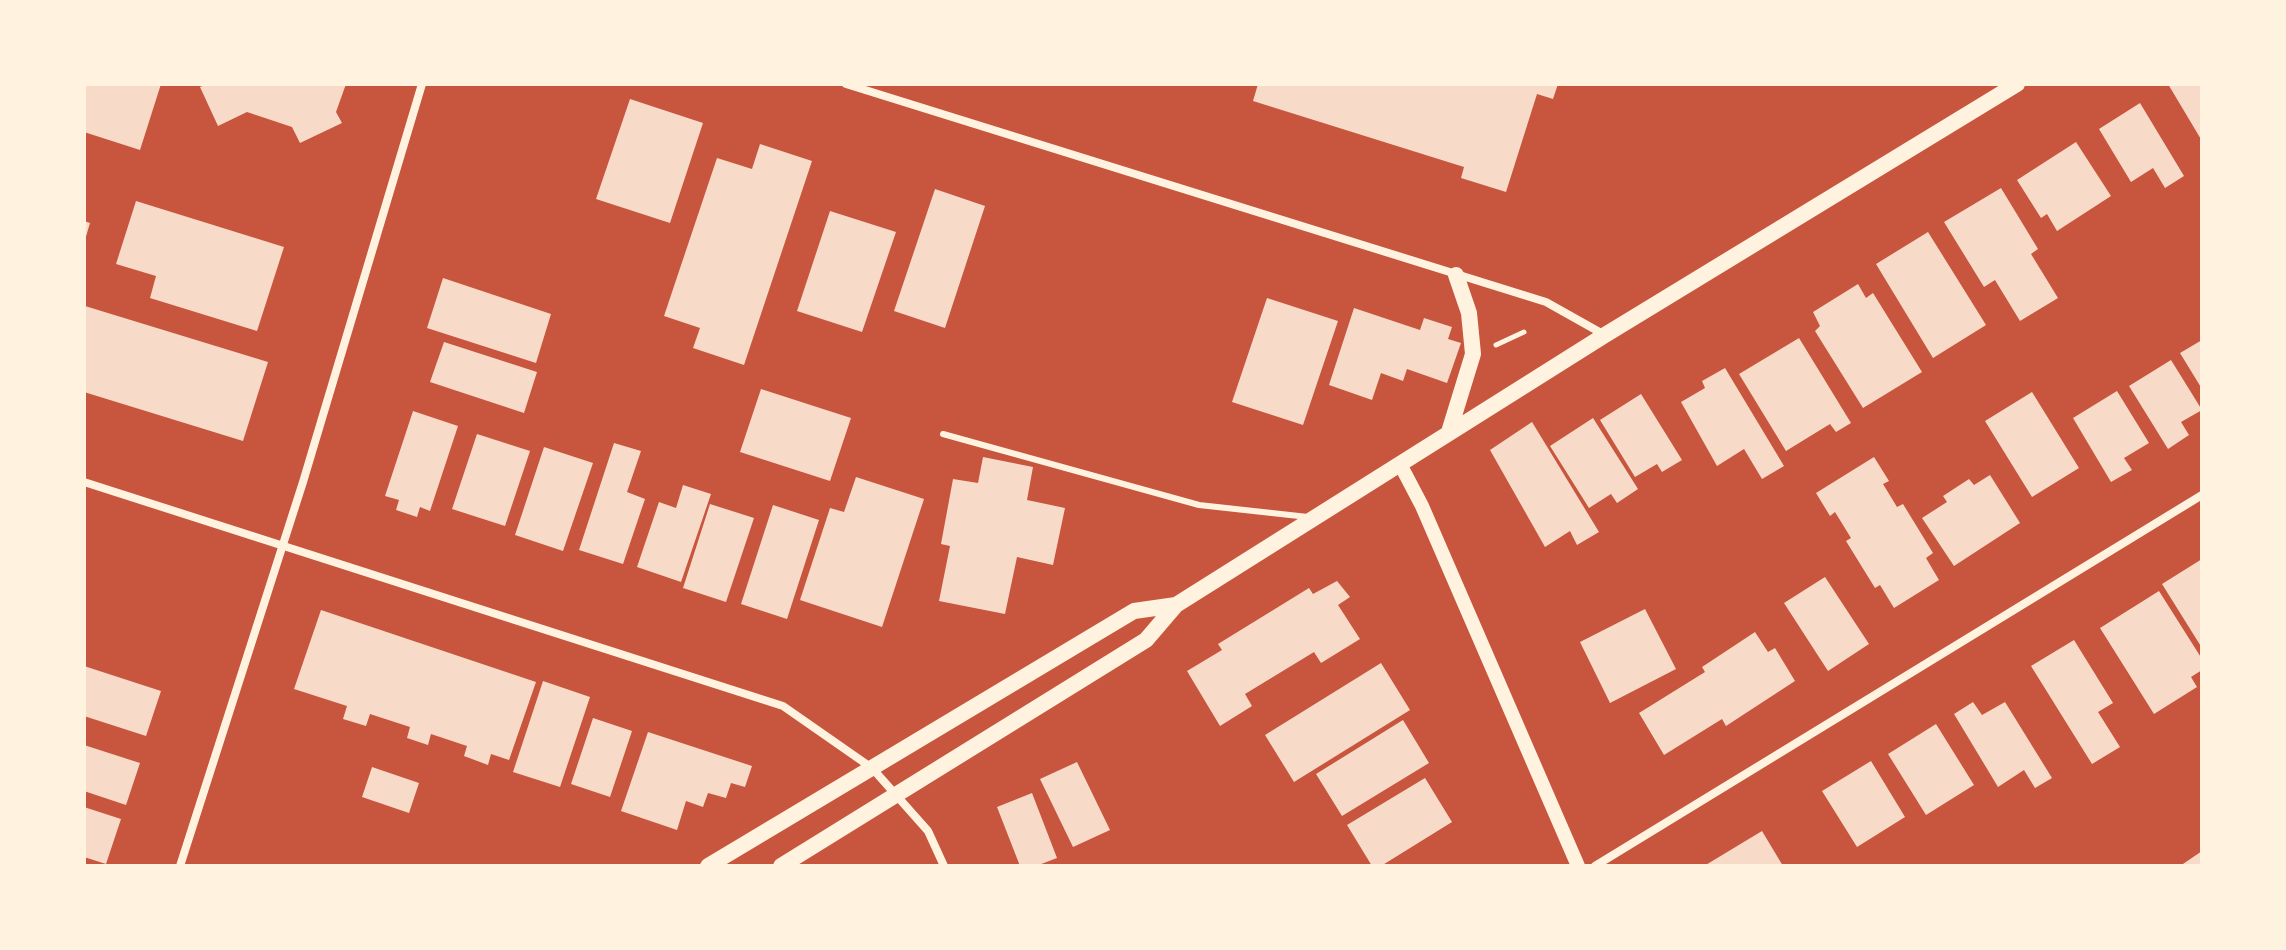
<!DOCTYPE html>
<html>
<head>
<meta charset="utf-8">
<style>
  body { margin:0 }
  #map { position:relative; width:2286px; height:950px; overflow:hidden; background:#c8553d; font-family:Lato,sans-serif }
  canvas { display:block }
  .frame { position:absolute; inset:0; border:86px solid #fff3e0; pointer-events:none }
</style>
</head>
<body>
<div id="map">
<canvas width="2286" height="950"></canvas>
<div class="frame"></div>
</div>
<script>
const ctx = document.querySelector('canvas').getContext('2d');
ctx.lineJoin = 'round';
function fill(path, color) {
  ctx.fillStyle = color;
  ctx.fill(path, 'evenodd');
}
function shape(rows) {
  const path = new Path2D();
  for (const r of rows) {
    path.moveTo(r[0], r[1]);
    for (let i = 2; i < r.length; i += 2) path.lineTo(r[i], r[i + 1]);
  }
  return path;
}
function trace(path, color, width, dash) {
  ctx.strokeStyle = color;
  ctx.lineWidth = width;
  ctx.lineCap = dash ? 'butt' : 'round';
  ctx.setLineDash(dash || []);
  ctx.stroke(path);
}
const building = shape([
  [84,84,161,84,140,150,84,132],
  [207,84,346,84,336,112,342,123,300,143,292,127,247,112,218,126,200,87],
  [1258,84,1558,84,1553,99,1537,94,1506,192,1461,178,1464,167,1253,101],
  [2168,84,2202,84,2202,141],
  [630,99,703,123,670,223,596,199],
  [2140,103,2184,176,2165,188,2153,168,2131,182,2099,129],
  [2076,142,2111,196,2057,231,2047,214,2041,218,2017,180],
  [760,144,812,161,744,365,693,348,700,328,664,316,717,158,752,169],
  [2001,188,2038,249,2031,254,2058,298,2020,321,1995,280,1984,287,1944,222],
  [935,189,985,206,945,328,894,311],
  [136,201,284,247,257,331,150,298,156,276,116,264],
  [830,211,896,232,862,332,797,311],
  [84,221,90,223,85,240,84,240],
  [1928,232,1986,325,1933,358,1876,264],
  [443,278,551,314,536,363,427,328],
  [1858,284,1866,298,1873,293,1922,372,1863,408,1815,331,1820,326,1813,312],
  [1267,298,1338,321,1303,425,1232,402],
  [85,306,268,362,243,441,84,392],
  [1354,308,1420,330,1424,318,1452,327,1448,339,1461,343,1447,383,1407,369,1403,381,1381,373,1372,400,1329,385],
  [1799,338,1851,423,1836,432,1830,424,1786,451,1739,374],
  [2202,340,2202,389,2180,353],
  [444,342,537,372,524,413,430,382],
  [2171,360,2202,410,2181,422,2189,435,2168,449,2129,386],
  [1725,368,1784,466,1762,479,1744,449,1717,466,1681,402,1705,388,1702,381],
  [761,389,851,418,830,481,740,452],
  [2117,391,2149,443,2124,458,2132,470,2111,482,2073,418],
  [2032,392,2079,468,2032,497,1985,421],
  [1641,394,1682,460,1662,472,1657,464,1635,477,1600,420],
  [413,411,458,426,430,511,420,507,417,517,396,510,399,500,385,496],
  [1593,418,1638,489,1617,503,1611,494,1589,508,1550,446],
  [1532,422,1599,532,1577,545,1570,531,1545,547,1490,450],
  [477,434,530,451,505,526,452,509],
  [614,443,641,451,627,492,645,499,623,564,579,550],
  [544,447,593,463,563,551,515,535],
  [983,457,1033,467,1027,500,1065,508,1053,565,1017,557,1005,614,939,601,950,546,941,544,953,479,978,483],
  [1874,457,1889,481,1883,484,1897,507,1903,504,1933,553,1926,558,1939,580,1894,608,1880,585,1875,588,1846,541,1851,538,1835,512,1830,516,1816,493],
  [1990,475,2020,523,1954,566,1922,518,1947,502,1943,496,1969,479,1974,485],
  [856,477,924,499,882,627,800,600,830,508,844,512],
  [683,485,711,494,681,582,637,567,659,502,676,508],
  [710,504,754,518,726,602,683,588],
  [773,505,819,520,787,619,741,604],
  [2202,559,2202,648,2162,584],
  [1825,577,1869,644,1828,671,1784,603],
  [1337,581,1350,597,1338,605,1360,639,1321,663,1314,652,1245,694,1252,706,1220,726,1187,671,1222,650,1218,644,1309,588,1313,594],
  [2159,591,2202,659,2202,670,2191,677,2197,687,2154,714,2100,628],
  [1645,609,1676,669,1610,703,1580,642],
  [321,610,536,682,509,760,491,754,488,765,464,756,467,746,431,734,428,745,407,738,410,727,370,714,366,726,343,719,347,706,294,689],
  [1755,632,1768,652,1775,648,1795,681,1726,726,1722,719,1664,755,1639,713,1705,672,1702,667],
  [2074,640,2113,703,2098,712,2120,747,2092,764,2031,666],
  [1381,663,1410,710,1294,782,1265,735],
  [84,666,161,691,146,736,84,716],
  [543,681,590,697,560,787,513,772],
  [1973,702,1982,715,2005,702,2052,778,2035,788,2024,770,1998,787,1954,714],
  [593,718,632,731,610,797,571,784],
  [1403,720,1429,763,1342,816,1316,774],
  [1936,724,1974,785,1926,815,1888,754],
  [648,732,752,766,745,787,731,783,726,798,708,793,703,807,686,801,677,830,621,811],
  [84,745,140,763,126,805,84,791],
  [1871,761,1905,817,1857,847,1822,791],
  [1077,762,1110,830,1073,847,1040,779],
  [372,767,419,783,409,813,362,797],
  [1425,778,1452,822,1381,866,1372,866,1347,825],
  [1032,793,1057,858,1036,866,1020,866,997,807],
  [84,807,121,819,106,864,84,857],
  [1762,831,1783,866,1704,866],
  [2202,851,2202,866,2180,866]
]);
const path = shape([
  [1496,345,1524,332]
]);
const service = shape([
  [943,434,1199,505,1308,517]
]);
const minor = shape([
  [846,84,1546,302,1603,334],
  [84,482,783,706,872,768,928,831,944,866],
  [180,866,303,482,422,84],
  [1595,866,2202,495]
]);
const tertiary = shape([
  [1400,464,1422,506,1578,866]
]);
const secondary = shape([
  [1449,432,1473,354,1469,313,1456,275],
  [708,866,1134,611,1176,605],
  [781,866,1146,640,1176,605,1605,335,2017,84]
]);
fill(building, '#f7dbc8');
trace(path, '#fff3e0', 5);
trace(service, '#fff3e0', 6);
trace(minor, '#fff3e0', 8);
trace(tertiary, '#fff3e0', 14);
trace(secondary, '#fff3e0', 16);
</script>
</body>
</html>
